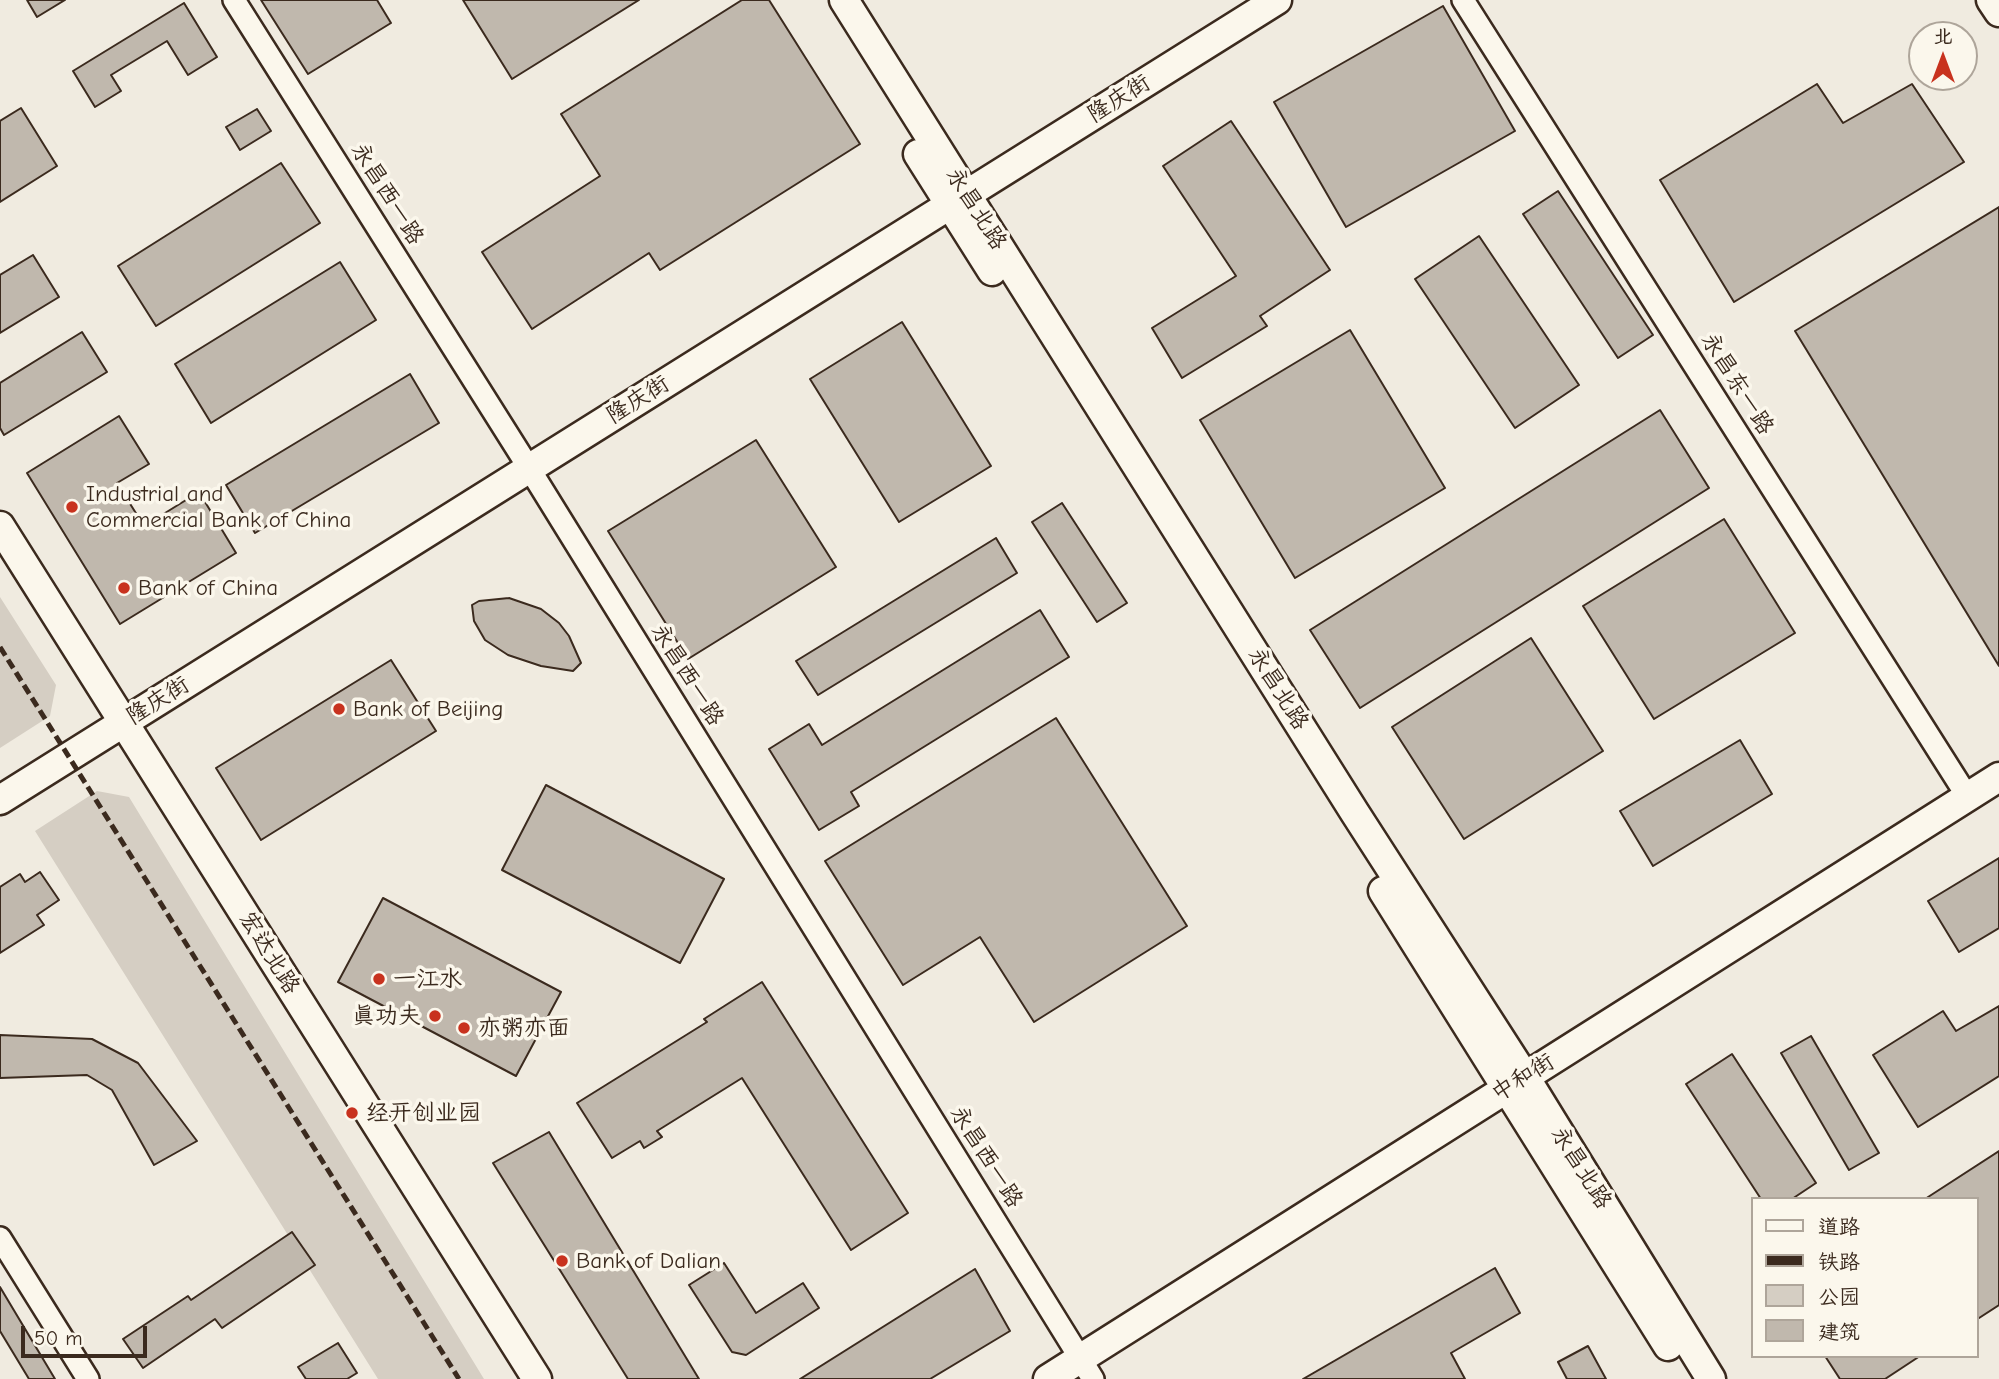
<!DOCTYPE html>
<html>
<head>
<meta charset="utf-8">
<style>
  body { margin:0 }
  #map { position:relative; width:1999px; height:1379px; overflow:hidden; background:#f0ebe0; font-family:"Comic Neue","LXGW WenKai TC",sans-serif }
  canvas { display:block }
  .legend { position:absolute; left:1751px; top:1197px; width:228px; height:161px; box-sizing:border-box; background:#fbf7ec; border:2px solid #aea59a; margin:0; padding:9px 12px; list-style:none; font-size:21px; color:#3b2a1e }
  .legend li { display:flex; align-items:center; gap:14px; height:35px }
  .legend b { width:35px; border:2px solid #aea59a }
  .north { position:absolute; left:1908px; top:21px; width:70px; height:70px; box-sizing:border-box; background:#fbf7ec; border:2px solid #aea59a; border-radius:50%; rotate:0deg; font-size:19px; font-weight:700; line-height:28px; text-align:center; color:#3b2a1e }
  .north::after { content:''; display:block; margin:auto; width:24px; height:32px; background:#c8321e; clip-path:polygon(50% 0,100% 100%,50% 72%,0 100%) }
  .scale { position:absolute; left:21px; top:1326px; width:126px; height:32px; box-sizing:border-box; border:4px solid #3b2a1e; border-top:0; padding-left:9px; font-size:21px; line-height:24px; white-space:nowrap; color:#3b2a1e; -webkit-text-stroke:5px #fbf7ec; paint-order:stroke }
</style>
</head>
<body>
<div id="map">
<canvas width="1999" height="1379"></canvas>
<ul class="legend">
<li><b style="height:9px;background:#fbf7ec"></b>道路</li>
<li><b style="height:9px;background:#3b2a1e"></b>铁路</li>
<li><b style="height:19px;background:#d5cec3"></b>公园</li>
<li><b style="height:19px;background:#c0b8ad"></b>建筑</li>
</ul>
<div class="north">北</div>
<div class="scale">50 m</div>
</div>
<script>
const ctx = document.querySelector('canvas').getContext('2d');
ctx.lineJoin = 'round';
function fill(path, color) {
  ctx.fillStyle = color;
  ctx.fill(path, 'evenodd');
}
function shape(rows) {
  const path = new Path2D();
  for (const r of rows) {
    path.moveTo(r[0], r[1]);
    for (let i = 2; i < r.length; i += 2) path.lineTo(r[i], r[i + 1]);
  }
  return path;
}
function trace(path, color, width, dash) {
  ctx.strokeStyle = color;
  ctx.lineWidth = width;
  ctx.lineCap = dash ? 'butt' : 'round';
  ctx.setLineDash(dash || []);
  ctx.stroke(path);
}
function drawText(font, color, halo, rows, align = 'center') {
  ctx.font = font + ' "Comic Neue","LXGW WenKai TC",sans-serif';
  ctx.lineWidth = 7;
  ctx.setLineDash([]);
  ctx.textBaseline = 'middle';
  ctx.strokeStyle = halo;
  ctx.fillStyle = color;
  for (const [text, x, y, turn = 0] of rows) {
    ctx.save();
    ctx.translate(x, y);
    ctx.rotate((+turn || 0) * Math.PI / 180);
    ctx.textAlign = isNaN(turn) ? turn : align;
    if (halo) ctx.strokeText(text, 0, 0);
    ctx.fillText(text, 0, 0);
    ctx.restore();
  }
}
const green = shape([
  [0,597,56,685,50,716,0,748],
  [97,791,129,797,484,1379,378,1379,35,831]
]);
const building = shape([
  [27,0,65,0,37,17,27,0],
  [261,0,377,0,391,23,308,74,261,0],
  [463,0,639,0,512,79,463,0],
  [742,0,769,0,860,144,660,270,649,253,532,329,482,252,600,176,561,114,742,0],
  [184,3,217,57,188,75,167,41,111,75,121,91,95,107,73,71,184,3],
  [1443,6,1515,131,1346,227,1274,102,1443,6],
  [1817,84,1843,123,1912,84,1964,162,1734,302,1660,180,1817,84],
  [21,108,57,166,0,202,0,121,21,108],
  [257,109,271,131,240,150,226,127,257,109],
  [1231,121,1330,270,1260,316,1267,326,1182,378,1152,328,1236,276,1163,166,1231,121],
  [281,163,320,223,156,326,118,266,281,163],
  [1558,191,1653,335,1618,358,1523,214,1558,191],
  [1999,207,1999,666,1795,331,1999,207],
  [1479,236,1579,385,1515,428,1415,279,1479,236],
  [33,255,59,297,0,333,0,275,33,255],
  [340,262,376,320,211,423,175,364,340,262],
  [902,322,991,466,899,522,810,379,902,322],
  [1350,330,1445,488,1295,578,1200,420,1350,330],
  [82,332,107,372,4,435,0,428,0,383,82,332],
  [410,374,439,423,255,533,226,485,410,374],
  [1660,410,1709,488,1360,708,1310,630,1660,410],
  [119,416,149,464,117,483,144,526,199,492,236,553,120,624,27,473,119,416],
  [756,440,836,567,688,659,608,531,756,440],
  [1062,503,1127,603,1097,622,1032,522,1062,503],
  [1724,519,1795,633,1654,719,1583,606,1724,519],
  [996,538,1017,573,818,695,796,661,996,538],
  [509,598,541,609,559,623,569,636,581,663,573,671,541,666,508,655,485,640,474,621,472,605,479,601,509,598],
  [1040,610,1069,657,851,792,859,806,819,830,769,749,809,724,822,745,1040,610],
  [1531,638,1603,751,1464,839,1392,727,1531,638],
  [391,660,436,731,261,840,216,768,391,660],
  [1056,718,1187,926,1034,1022,980,937,903,985,825,861,1056,718],
  [1740,740,1772,794,1653,866,1620,811,1740,740],
  [546,785,724,879,680,963,502,870,546,785],
  [1999,858,1999,928,1959,952,1928,901,1999,858],
  [40,872,59,900,37,915,44,925,0,953,0,887,20,874,25,882,40,872],
  [383,898,561,992,516,1076,338,982,383,898],
  [762,982,908,1213,851,1250,742,1078,657,1131,662,1137,644,1148,640,1141,612,1158,577,1103,707,1022,704,1019,762,982],
  [1999,1006,1999,1076,1918,1127,1873,1055,1943,1011,1956,1031,1999,1006],
  [0,1035,92,1039,138,1063,197,1141,154,1165,112,1090,87,1075,0,1078,0,1035],
  [1811,1036,1879,1153,1849,1170,1781,1053,1811,1036],
  [1732,1054,1816,1183,1792,1199,1761,1199,1686,1084,1732,1054],
  [549,1132,699,1379,628,1379,493,1163,549,1132],
  [1999,1151,1999,1305,1976,1320,1976,1199,1925,1199,1999,1151],
  [292,1232,315,1265,222,1328,215,1319,143,1368,123,1339,188,1296,191,1300,292,1232],
  [724,1263,756,1313,803,1283,819,1308,746,1355,732,1352,689,1285,724,1263],
  [1495,1268,1520,1313,1451,1353,1465,1379,1303,1379,1495,1268],
  [975,1269,1010,1331,930,1379,800,1379,975,1269],
  [0,1287,55,1379,29,1379,0,1331,0,1287],
  [338,1343,357,1373,347,1379,306,1379,298,1367,338,1343],
  [1588,1346,1606,1379,1567,1379,1558,1362,1588,1346],
  [1825,1356,1920,1356,1885,1379,1840,1379,1825,1356]
]);
const street = shape([
  [234,0,529,468,1093,1379],
  [1463,0,1967,796],
  [0,1238,88,1379]
]);
const secondary = shape([
  [844,0,1355,813,1525,1077,1711,1379],
  [1991,0,1999,12],
  [918,154,992,271],
  [0,526,537,1379],
  [0,800,1277,0],
  [1383,891,1668,1346],
  [1048,1379,1999,777]
]);
const rail = shape([
  [0,647,459,1379]
]);
const markers = [
  [72,507,7,"#c8321e"],
  [124,588,7,"#c8321e"],
  [339,709,7,"#c8321e"],
  [379,979,7,"#c8321e"],
  [435,1016,7,"#c8321e"],
  [464,1028,7,"#c8321e"],
  [352,1113,7,"#c8321e"],
  [562,1261,7,"#c8321e"]
];
const streetNames = [
  ["隆庆街",1119,99,-32],
  ["永昌西一路",387,194,58],
  ["永昌北路",976,209,58],
  ["永昌东一路",1737,384,58],
  ["隆庆街",638,400,-32],
  ["永昌西一路",687,675,58],
  ["永昌北路",1278,689,58],
  ["隆庆街",158,701,-32],
  ["宏达北路",269,953,58],
  ["中和街",1523,1078,-32],
  ["永昌西一路",986,1157,58],
  ["永昌北路",1581,1168,58]
];
const poiNames = [
  ["Industrial and",86,494],
  ["Commercial Bank of China",86,520],
  ["Bank of China",138,588],
  ["Bank of Beijing",353,709],
  ["一江水",393,979],
  ["真功夫",421,1016,"right"],
  ["亦粥亦面",478,1028],
  ["经开创业园",366,1113],
  ["Bank of Dalian",576,1261]
];
fill(green, '#d5cec3');
fill(building, '#c0b8ad');
trace(building, '#3b2a1e', 2);
trace(street, '#3b2a1e', 26);
trace(secondary, '#3b2a1e', 33);
trace(street, '#fbf7ec', 21);
trace(secondary, '#fbf7ec', 28);
trace(rail, '#3b2a1e', 5, [10, 5]);
for (const [x, y, r, color] of markers) {
  const dot = new Path2D();
  dot.arc(x, y, r, 0, 2 * Math.PI);
  ctx.fillStyle = color;
  ctx.fill(dot);
  trace(dot, '#fbf7ec', 2.5);
}
drawText('23px', '#3b2a1e', '#fbf7ec', streetNames);
drawText('23px', '#3b2a1e', '#fbf7ec', poiNames, 'left');
</script>
</body>
</html>
